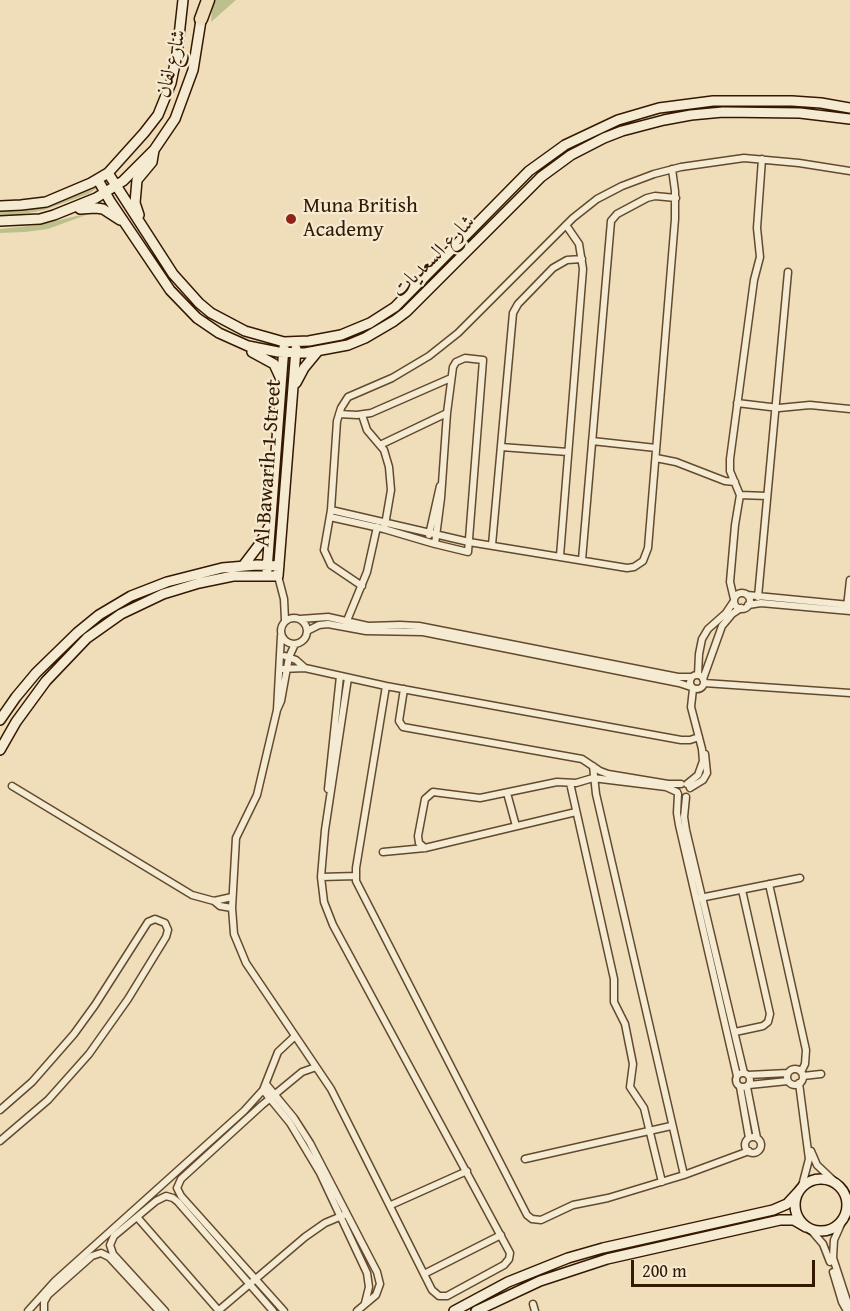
<!DOCTYPE html>
<html>
<head>
<meta charset="utf-8">
<style>
  body { margin:0 }
  #map { position:relative; width:850px; height:1311px; overflow:hidden; background:#f0deba; font-family:"Gentium Book Plus",serif }
  canvas { display:block }
  .scale { position:absolute; left:631px; top:1260px; width:184px; height:27px; box-sizing:border-box; border:3px solid #341800; border-top:0; padding-left:8px; font-size:18px; line-height:21px; white-space:nowrap; color:#341800; -webkit-text-stroke:4px #f5ead2; paint-order:stroke }
</style>
</head>
<body>
<div id="map">
<canvas width="850" height="1311"></canvas>
<div class="scale">200 m</div>
</div>
<script>
const ctx = document.querySelector('canvas').getContext('2d');
ctx.lineJoin = 'round';
function fill(path, color) {
  ctx.fillStyle = color;
  ctx.fill(path, 'evenodd');
}
function shape(rows) {
  const path = new Path2D();
  for (const r of rows) {
    if (r.length === 3) {
      path.moveTo(r[0] + r[2], r[1]);
      path.arc(r[0], r[1], r[2], 0, 2 * Math.PI);
      continue;
    }
    path.moveTo(r[0], r[1]);
    for (let i = 2; i < r.length; i += 2) path.lineTo(r[i], r[i + 1]);
  }
  return path;
}
function trace(path, color, width, dash) {
  ctx.strokeStyle = color;
  ctx.lineWidth = width;
  ctx.lineCap = dash ? 'butt' : 'round';
  ctx.setLineDash(dash || []);
  ctx.stroke(path);
}
function drawText(font, color, halo, rows, align = 'center') {
  ctx.font = font + ' "Gentium Book Plus",Amiri,serif';
  ctx.lineWidth = 4.5;
  ctx.setLineDash([]);
  ctx.textBaseline = 'middle';
  ctx.strokeStyle = halo;
  ctx.fillStyle = color;
  for (const [text, x, y, turn = 0] of rows) {
    ctx.save();
    ctx.translate(x, y);
    ctx.rotate((+turn || 0) * Math.PI / 180);
    ctx.textAlign = isNaN(turn) ? turn : align;
    if (halo) ctx.strokeText(text, 0, 0);
    ctx.fillText(text, 0, 0);
    ctx.restore();
  }
}
const green = shape([
  [214,0,236,0,211,22,212,9],
  [97,187,99,187,88,194,44,210,7,217,0,216,0,210,27,209,53,205],
  [94,212,48,229,25,232,0,233,0,229,38,225]
]);
const street = shape([
  [737,403,779,408,810,405,850,409],
  [339,414,357,415,371,413,451,378],
  [362,415,367,430,384,450,389,467,391,490,385,525],
  [592,441,656,448],
  [380,445,447,413],
  [501,447,568,452],
  [656,458,676,462,725,481,735,482],
  [740,495,767,496],
  [331,510,469,542,627,568,634,567,643,561,648,548,675,219,675,191,672,169],
  [330,517,384,529,428,542,435,544,468,552,483,360,465,358,456,362,453,367,447,413,441,498,435,544],
  [429,535,440,486],
  [492,545,513,313,518,304,553,268,567,260,582,259],
  [560,556,583,269,579,244,566,225],
  [582,560,611,221,617,214,647,198,655,196,676,198],
  [278,576,284,599,285,620],
  [362,586,331,565,324,550,331,510,337,421,341,408,348,397,392,378,429,356,458,333,573,218,597,199,622,186,654,174,681,167,744,158,799,163,850,171],
  [742,601,8],
  [747,595,850,605],
  [758,597,788,272],
  [734,599,730,582,735,525,740,495,730,471,730,459,754,280,760,257,757,228,762,159],
  [748,605,761,603,850,611],
  [847,607,850,580],
  [294,631,13],
  [300,619,328,617,368,626,400,625,419,626,678,677,692,677],
  [346,623,367,572,377,527],
  [307,631,319,625,328,624,366,631,423,632,679,683,691,687],
  [295,644,289,657,281,701,277,710,257,795,236,838,232,908,234,934,246,963,331,1089,432,1290,439,1296,447,1296,504,1265,509,1259,510,1253,333,925,324,902,321,877,325,830,348,678],
  [285,656,296,660,305,668],
  [281,669,305,668,386,686,681,740,690,740,699,737],
  [697,682,7],
  [698,675,699,654,702,639,708,629,726,613,734,601],
  [703,679,722,626,732,614,741,608],
  [704,683,850,693],
  [386,686,356,868,356,881,527,1215,532,1219,541,1220,573,1205,608,1198,684,1175,749,1151],
  [404,689,399,721,403,727,582,759,600,771,608,774,668,784,681,784],
  [277,710,281,636],
  [593,766,596,794,684,1175],
  [570,783,614,979,614,1002,625,1024,633,1064,630,1087,644,1108,662,1182],
  [687,784,698,775,703,761,702,749,691,707,693,689],
  [12,786,192,895,214,901,232,897],
  [690,788,703,780,707,773,705,754],
  [328,789,340,676],
  [507,793,516,826],
  [678,794,677,813,679,825,737,1076],
  [686,797,684,817,686,830,744,1073],
  [425,848,419,843,418,836,425,799,433,792,480,798,557,782,576,783,593,778,666,787,677,792],
  [383,852,425,848,576,812],
  [321,877,356,876],
  [769,884,806,1050,805,1064,801,1072],
  [700,898,800,878],
  [214,901,220,906,232,908],
  [735,1032,763,1026,768,1022,770,1014,742,890],
  [795,1077,8],
  [743,1080,7],
  [748,1075,788,1073],
  [803,1076,821,1074],
  [799,1083,809,1159,802,1186],
  [266,1084,294,1118,310,1143,377,1272,380,1284,376,1295,357,1311],
  [749,1085,788,1081],
  [740,1087,749,1138],
  [747,1087,757,1138],
  [263,1090,290,1123,320,1173,367,1273,369,1287,365,1303],
  [0,1110,32,1082,74,1034,95,1005,148,922,155,919,165,923,168,930,166,937,128,999,89,1054,48,1100,0,1141],
  [753,1145,8],
  [811,1151,817,1165,835,1182],
  [525,1159,671,1126],
  [391,1205,467,1171],
  [137,1217,219,1311],
  [842,1222,834,1240,833,1258,850,1310],
  [811,1230,823,1244,830,1262],
  [833,1272,842,1302,847,1311],
  [424,1274,501,1235],
  [533,1304,535,1311],
  [28,1311,55,1281,244,1111,263,1090,278,1052,294,1037],
  [44,1311,44,1302,48,1295,92,1256,101,1253,109,1257,159,1311],
  [165,1311,113,1254,110,1245,114,1236,156,1201,166,1196,173,1198,178,1202,273,1311],
  [218,1311,305,1237,325,1223,344,1215],
  [284,1311,181,1196,177,1188,181,1179,262,1105,302,1072,316,1067]
]);
const secondary = shape([
  [108,173,173,274,199,303,211,313,245,331,284,342,309,341,341,335,370,323,395,307,529,171,565,145,618,120,659,108,713,101,792,101,821,103,850,108],
  [98,180,110,201,170,290,197,318,219,333,248,346,278,352,305,353,348,345,365,338,394,321,406,312,541,177,571,155,604,138,622,131,664,120,691,115,723,112,800,113,850,119],
  [0,206,21,205,46,202,91,183,108,173,144,133,158,115,171,83,177,54,183,0],
  [80,209,96,208,103,209,120,220],
  [139,215,135,203,137,180,152,162,154,150],
  [0,221,40,219,54,215,96,198,123,181,154,150,175,119,193,70,202,14],
  [252,352,274,364,280,377],
  [296,383,304,368,318,351],
  [243,566,259,545,269,527],
  [267,570,284,347],
  [0,720,16,697,36,673,77,633,99,615,131,596,167,582,222,568,257,565,279,566],
  [0,750,16,722,46,681,87,638,121,614,163,594,199,583,233,576,278,576,296,349],
  [821,1205,26],
  [454,1311,508,1282,568,1258,603,1248,773,1210,787,1204,799,1191],
  [476,1311,540,1281,607,1259,780,1220,794,1220,806,1227]
]);
const highway = shape([
  [201,19,208,0]
]);
const markers = [
  [291,219,6,"#8f2418"]
];
const streetNames = [
  ["شارع لفان",172,64,-76],
  ["شارع السعديات",434,257,-45],
  ["Al Bawarih 1 Street",269,463,-86]
];
const poiNames = [
  ["Muna British",303,207],
  ["Academy",303,231]
];
fill(green, '#bcc08d');
trace(street, '#634a2e', 9);
trace(secondary, '#341800', 12);
trace(highway, '#341800', 15);
trace(street, '#f5ead2', 6);
trace(secondary, '#f5ead2', 9);
trace(highway, '#f0deba', 12);
for (const [x, y, r, color] of markers) {
  const dot = new Path2D();
  dot.arc(x, y, r, 0, 2 * Math.PI);
  ctx.fillStyle = color;
  ctx.fill(dot);
  trace(dot, '#f5ead2', 2);
}
drawText('21px', '#341800', '#f5ead2', streetNames);
drawText('21px', '#341800', '#f5ead2', poiNames, 'left');
</script>
</body>
</html>
